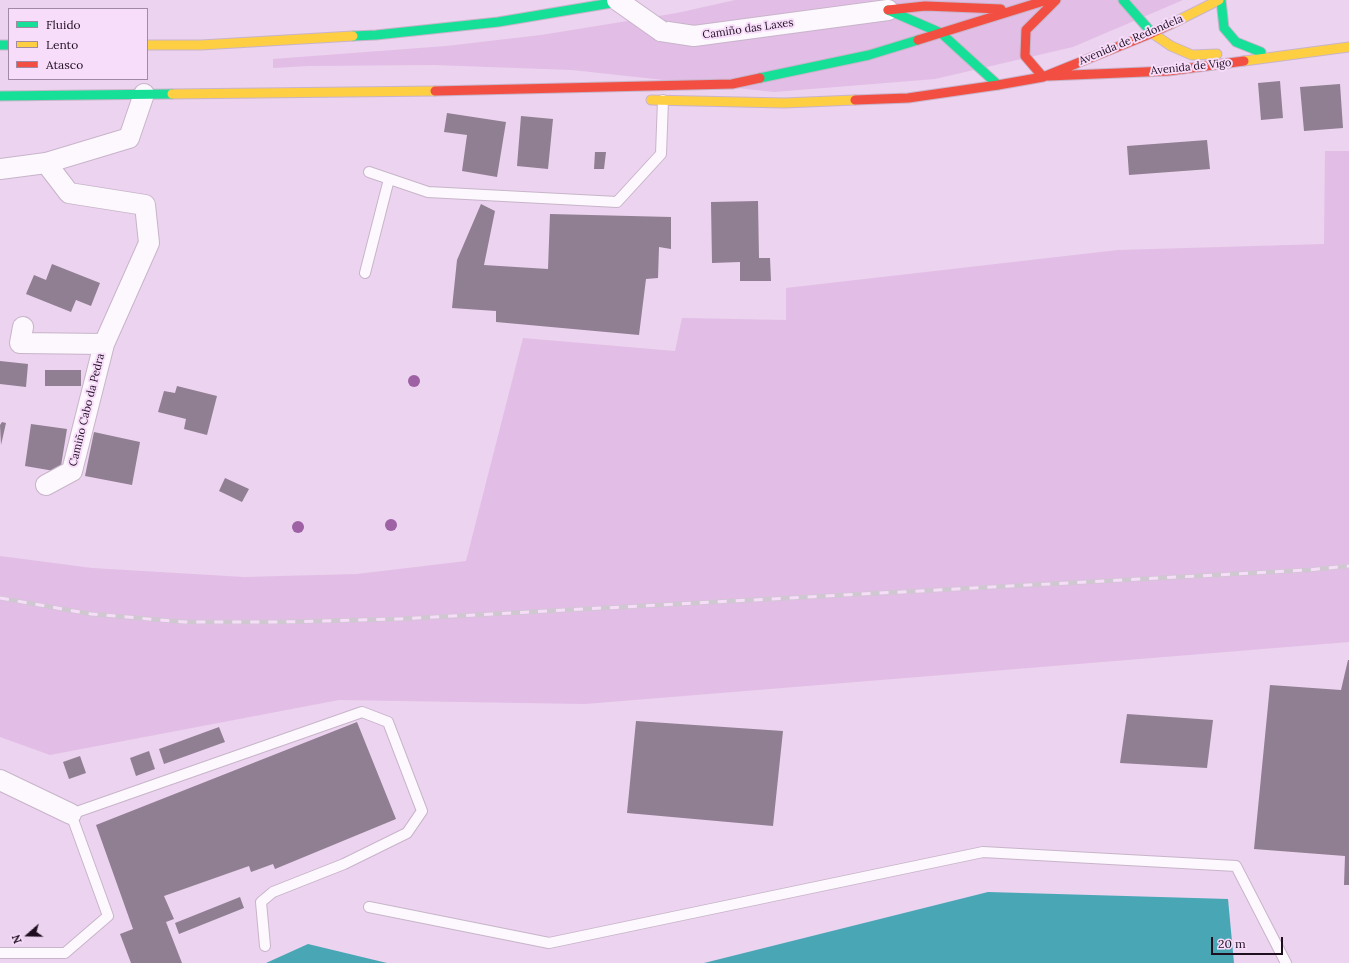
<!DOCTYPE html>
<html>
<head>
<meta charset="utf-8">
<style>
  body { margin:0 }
  #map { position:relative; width:1349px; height:963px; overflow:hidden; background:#ecd3ef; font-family:Lora,serif }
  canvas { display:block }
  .legend { position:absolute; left:8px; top:8px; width:140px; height:72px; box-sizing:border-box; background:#f8ddfb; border:1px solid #a18aa3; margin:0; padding:5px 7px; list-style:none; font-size:12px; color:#1e0e20 }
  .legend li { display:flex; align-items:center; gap:8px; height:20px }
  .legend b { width:20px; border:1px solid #a18aa3 }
  .north { position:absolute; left:8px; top:915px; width:40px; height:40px; -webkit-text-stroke:3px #f8ddfb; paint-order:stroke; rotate:250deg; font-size:11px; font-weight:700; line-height:16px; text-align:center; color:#1e0e20 }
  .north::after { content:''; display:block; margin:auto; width:14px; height:18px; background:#1e0e20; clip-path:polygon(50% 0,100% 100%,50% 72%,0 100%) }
  .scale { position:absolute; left:1211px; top:937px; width:72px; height:18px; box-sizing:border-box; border:2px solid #1e0e20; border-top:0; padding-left:5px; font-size:12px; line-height:14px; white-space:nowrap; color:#1e0e20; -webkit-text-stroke:3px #f8ddfb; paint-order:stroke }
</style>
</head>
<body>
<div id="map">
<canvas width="1349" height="963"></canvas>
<ul class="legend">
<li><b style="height:5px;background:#16e098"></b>Fluido</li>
<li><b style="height:5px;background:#ffcf43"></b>Lento</li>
<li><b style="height:5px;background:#f24e42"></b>Atasco</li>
</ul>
<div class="north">N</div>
<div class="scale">20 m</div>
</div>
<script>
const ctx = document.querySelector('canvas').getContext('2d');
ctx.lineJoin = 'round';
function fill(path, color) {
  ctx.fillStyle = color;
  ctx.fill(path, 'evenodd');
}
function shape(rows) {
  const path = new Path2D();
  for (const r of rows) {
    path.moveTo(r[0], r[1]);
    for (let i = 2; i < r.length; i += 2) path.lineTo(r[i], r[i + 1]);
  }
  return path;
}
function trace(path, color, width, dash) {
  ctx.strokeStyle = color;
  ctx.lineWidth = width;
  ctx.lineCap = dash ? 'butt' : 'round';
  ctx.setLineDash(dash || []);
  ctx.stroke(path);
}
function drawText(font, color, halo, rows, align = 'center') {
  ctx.font = font + ' Lora,serif';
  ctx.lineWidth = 4;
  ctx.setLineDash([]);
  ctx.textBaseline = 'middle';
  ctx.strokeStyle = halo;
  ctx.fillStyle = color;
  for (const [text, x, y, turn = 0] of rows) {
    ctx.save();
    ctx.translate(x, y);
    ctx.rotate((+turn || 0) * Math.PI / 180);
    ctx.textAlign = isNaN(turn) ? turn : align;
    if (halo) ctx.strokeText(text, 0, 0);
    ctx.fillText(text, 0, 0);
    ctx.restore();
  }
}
const green = shape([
  [735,0,1183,0,1073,47,935,79,774,92,572,70,434,65,308,66,273,68,273,59,446,46,541,35,677,13],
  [1325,151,1349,151,1349,642,585,704,339,700,50,755,0,737,0,556,92,568,244,577,357,574,466,561,523,338,675,351,682,318,786,320,786,288,1118,250,1324,244]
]);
const water = shape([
  [988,892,1228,899,1234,963,704,963],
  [308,944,387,963,266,963]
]);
const building = shape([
  [1280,81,1283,118,1261,120,1258,83],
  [1340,84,1343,128,1304,131,1300,87],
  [447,113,506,122,497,177,462,171,467,135,444,132],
  [521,116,553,119,548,169,517,166],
  [1207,140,1210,169,1129,175,1127,146],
  [595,152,606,152,604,169,594,169],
  [758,201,759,258,770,258,771,281,740,281,740,262,712,263,711,202],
  [481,204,495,211,484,265,548,269,550,214,671,217,671,249,659,247,658,278,646,279,639,335,496,322,496,311,452,308,457,260],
  [52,264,100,283,91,306,76,300,71,312,26,294,34,275,46,280],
  [0,361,28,364,26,387,0,384],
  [45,370,81,370,81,386,45,386],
  [177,386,217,396,207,435,184,429,186,419,158,412,164,391,175,393],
  [2,422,6,423,1,445,0,425],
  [31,424,67,429,60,472,25,466],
  [94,432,140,442,132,485,85,476],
  [225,478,249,489,242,502,219,491],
  [1348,660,1349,660,1349,885,1344,885,1345,856,1254,849,1270,685,1341,690],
  [1127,714,1213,720,1207,768,1120,763],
  [636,721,783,731,773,826,627,813],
  [357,722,396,819,275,869,273,864,251,872,249,866,164,896,174,919,166,922,182,963,131,963,120,934,133,929,96,825],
  [219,727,225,742,164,764,159,749],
  [149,751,155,769,136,776,130,758],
  [80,756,86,773,69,779,63,762],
  [240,897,244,908,179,934,175,923]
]);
const lane = shape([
  [369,172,428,192,617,202,661,154,663,100],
  [365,273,389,179],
  [369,907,549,943,983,852,1236,866,1286,963],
  [0,953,65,953,108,916,71,814,362,712,388,722,422,811,407,833,344,864,273,892,261,902,265,946]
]);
const street = shape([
  [661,31,694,36,888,10],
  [46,163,69,193,145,205,149,243,104,344,72,471,46,485],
  [0,169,46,163,129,138,144,94],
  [23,327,20,343,104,344],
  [0,780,71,814]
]);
const fast = shape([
  [1123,0,1152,33],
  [1221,0,1224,28,1236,42,1261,52],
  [888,10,941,33,998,85],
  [353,36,376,35,498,22,629,0],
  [0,45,9,45],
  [760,78,869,55,918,40],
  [0,96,172,94]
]);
const slow = shape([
  [1171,24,1219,0],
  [1152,33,1171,46,1192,55,1217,54],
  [147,45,201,45,353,36],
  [1244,61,1349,47],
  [172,94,435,91],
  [651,100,784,103,855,100]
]);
const jam = shape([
  [888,10,925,6,1001,9],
  [918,40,1047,0],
  [1048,76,1168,71,1244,61],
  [1043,77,1025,56,1026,30,1056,0],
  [435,91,732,84,760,78],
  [855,100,908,98,998,85,1043,77,1152,33,1171,24]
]);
const rail = shape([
  [0,598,91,614,185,622,281,622,399,619,1308,570,1349,566]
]);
const streetBridge = shape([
  [617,0,661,31]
]);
const trees = [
  [414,381],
  [391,525],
  [298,527]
];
const streetNames = [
  ["Camiño das Laxes",748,29,-8],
  ["Avenida de Redondela",1131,40,-23],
  ["Avenida de Vigo",1191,67,-6],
  ["Camiño Cabo da Pedra",87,410,-76]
];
fill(green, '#e2bde6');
fill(water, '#48a6b5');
fill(building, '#907e93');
trace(lane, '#c8b4ca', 12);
trace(street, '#c8b4ca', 22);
trace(fast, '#c8b4ca', 11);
trace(slow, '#c8b4ca', 11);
trace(jam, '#c8b4ca', 11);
trace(lane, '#fcf8fd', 10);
trace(street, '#fcf8fd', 20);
trace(fast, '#16e098', 9);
trace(slow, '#ffcf43', 9);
trace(jam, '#f24e42', 9);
trace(rail, '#cfc8d0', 4.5);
trace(rail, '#f8ddfb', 3, [9]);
trace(streetBridge, '#c8b4ca', 22, []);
trace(streetBridge, '#fcf8fd', 20);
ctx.fillStyle = '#9d61a4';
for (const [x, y] of trees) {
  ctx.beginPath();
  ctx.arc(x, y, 6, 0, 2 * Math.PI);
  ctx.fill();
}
drawText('11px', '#1e0e20', '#f8ddfb', streetNames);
</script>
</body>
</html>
